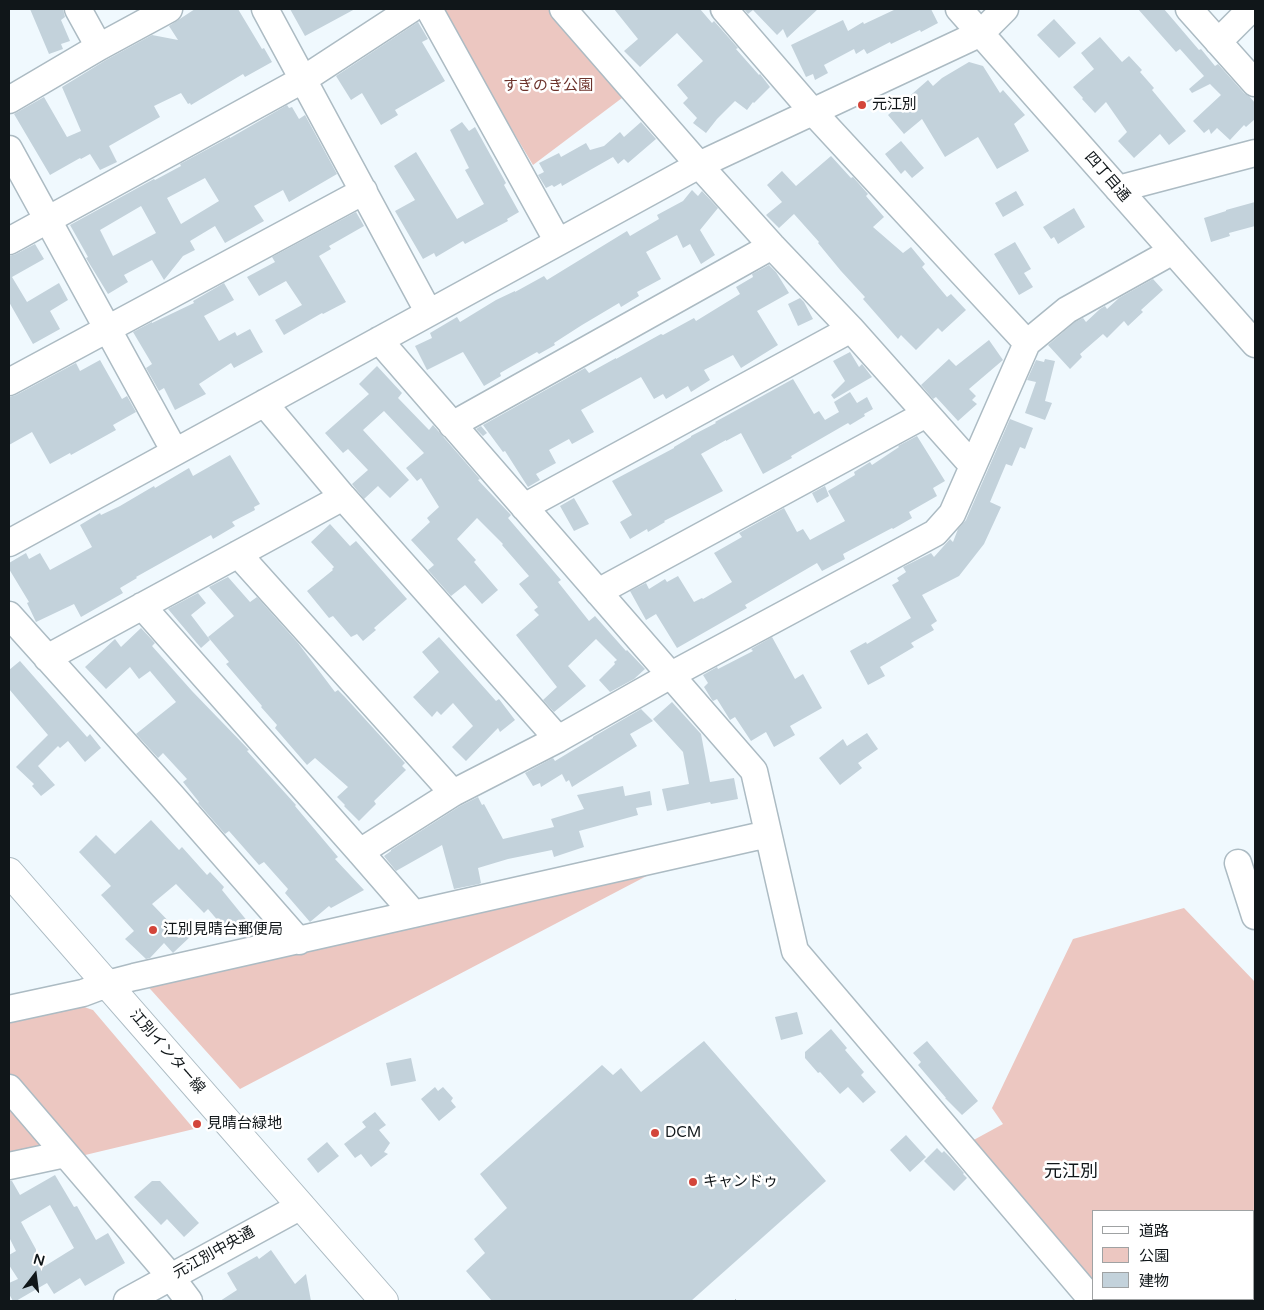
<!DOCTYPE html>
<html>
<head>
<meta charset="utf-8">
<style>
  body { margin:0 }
  #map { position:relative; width:1264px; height:1310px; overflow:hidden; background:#f0f9fe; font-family:"Varela Round","Noto Sans JP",sans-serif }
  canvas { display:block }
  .frame { position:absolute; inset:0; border:10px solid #101619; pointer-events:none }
  .legend { position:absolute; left:1092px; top:1210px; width:162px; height:90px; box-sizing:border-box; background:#fff; border:1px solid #9fa2a3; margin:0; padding:6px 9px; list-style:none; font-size:15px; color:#101619 }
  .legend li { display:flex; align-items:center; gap:10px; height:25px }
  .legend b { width:25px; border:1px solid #9fa2a3 }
  .north { position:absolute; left:10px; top:1250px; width:50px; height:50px; -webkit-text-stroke:4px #fff; paint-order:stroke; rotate:15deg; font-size:14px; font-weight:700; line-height:20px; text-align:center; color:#101619 }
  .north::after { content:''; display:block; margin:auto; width:18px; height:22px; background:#101619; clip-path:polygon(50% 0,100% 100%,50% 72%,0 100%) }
</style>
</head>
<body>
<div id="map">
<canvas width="1264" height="1310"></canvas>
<div class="frame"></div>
<ul class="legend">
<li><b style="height:6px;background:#fff"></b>道路</li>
<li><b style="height:14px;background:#ecc7c1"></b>公園</li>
<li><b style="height:14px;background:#c3d2db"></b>建物</li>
</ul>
<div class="north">N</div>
</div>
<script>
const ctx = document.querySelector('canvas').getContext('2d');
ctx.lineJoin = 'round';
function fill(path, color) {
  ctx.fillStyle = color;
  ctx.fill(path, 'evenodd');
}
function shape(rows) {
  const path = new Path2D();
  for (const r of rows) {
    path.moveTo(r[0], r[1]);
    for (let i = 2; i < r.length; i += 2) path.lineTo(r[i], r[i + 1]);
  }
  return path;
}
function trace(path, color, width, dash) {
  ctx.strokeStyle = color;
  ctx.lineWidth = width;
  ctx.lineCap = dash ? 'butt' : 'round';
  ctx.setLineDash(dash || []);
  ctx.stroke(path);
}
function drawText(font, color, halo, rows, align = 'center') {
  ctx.font = font + ' "Varela Round","Noto Sans JP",sans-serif';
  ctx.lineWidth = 5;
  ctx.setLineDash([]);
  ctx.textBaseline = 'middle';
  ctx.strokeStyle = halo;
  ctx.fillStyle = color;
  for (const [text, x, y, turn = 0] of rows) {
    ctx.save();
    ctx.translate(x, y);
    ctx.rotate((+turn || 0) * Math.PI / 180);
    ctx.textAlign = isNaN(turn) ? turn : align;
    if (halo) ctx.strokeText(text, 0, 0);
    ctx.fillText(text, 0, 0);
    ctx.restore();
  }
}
const green = shape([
  [443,9,552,9,626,95,533,165,442,13],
  [660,869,240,1089,143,981],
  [1184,908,1255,982,1255,1301,1106,1301,1104,1299,1253,1299,1253,1211,1093,1211,1093,1286,970,1142,1003,1124,992,1108,1073,939],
  [75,1004,93,1010,194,1129,81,1156,9,1073,9,1017],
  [9,1100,46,1150,9,1162]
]);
const building = shape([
  [30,9,63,9,65,17,61,20,70,41,61,44,63,49,49,54],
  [195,9,238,9,262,49,264,48,272,62,245,77,243,74,191,105,190,103,188,104,181,93,154,106,160,117,109,146,117,162,100,170,90,154,81,159,80,158,50,175,14,114,44,97,67,137,81,131,62,87,106,60,152,35,178,40,169,26],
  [290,9,355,9,305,36],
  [614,9,700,9,712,23,714,21,738,48,736,49,759,75,760,74,770,87,754,103,753,102,747,110,735,101,717,119,706,133,693,123,697,118,683,103,688,98,677,85,703,61,677,33,640,67,624,51,638,39],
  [744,9,818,9,787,38,783,29,777,35,753,10,748,14],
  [896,9,931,9,938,23,921,32,920,30,891,44,890,42,867,54,864,49,856,54,854,49,824,65,828,73,815,80,813,74,806,77,791,45,843,20,848,31,863,22,864,24],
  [1138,9,1164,9,1199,50,1201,49,1215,66,1218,64,1244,93,1250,97,1255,103,1255,119,1246,127,1244,125,1230,140,1217,128,1211,134,1209,129,1204,133,1193,121,1221,95,1210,84,1192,93,1189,89,1204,76,1180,49,1176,52],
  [1054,19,1076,43,1059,58,1037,35],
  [418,22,428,39,422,42,445,81,395,110,398,115,381,125,362,93,351,100,336,76],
  [1100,37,1122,62,1129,56,1142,70,1140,72,1154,88,1152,90,1186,131,1169,145,1160,134,1134,158,1118,141,1127,132,1106,102,1095,113,1082,99,1083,98,1073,87,1094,69,1081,53],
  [969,62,983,66,1000,93,1003,90,1025,115,1014,124,1029,151,997,169,978,137,945,157,922,119,904,134,888,115,928,80,933,86,942,78],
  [287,105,289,108,292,107,299,119,305,115,337,174,289,202,283,190,254,206,264,221,225,243,215,226,190,241,195,250,183,256,164,280,152,260,124,275,128,282,108,294,86,258,88,257,70,225,154,179,155,180,181,166,180,164,230,137,230,138],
  [205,178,219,201,181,224,167,198],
  [141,206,156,233,113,256,100,230],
  [462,122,469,131,475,127,506,183,504,185,519,212,507,219,508,221,465,244,463,241,436,257,434,253,423,259,395,211,415,200,394,166,416,152,457,219,484,204,465,170,469,168,450,130],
  [641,122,656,139,628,163,624,159,618,164,613,157,562,186,561,183,554,187,552,185,546,188,538,175,544,172,539,163,559,153,561,157,586,143,590,150,604,146,620,132,624,137],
  [901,141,924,168,912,178,905,170,901,174,885,154],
  [831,156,851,178,853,177,868,194,866,196,884,217,873,227,903,253,911,247,925,264,922,267,947,297,951,294,966,310,942,332,938,328,916,350,901,335,898,339,863,299,865,297,841,271,818,243,819,242,794,214,779,228,766,215,782,202,767,185,782,171,796,186],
  [692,190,698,196,702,191,718,208,700,230,715,255,701,264,690,244,683,248,677,235,646,252,661,279,637,292,639,296,621,307,619,303,582,325,554,343,555,345,539,354,537,352,500,373,501,376,484,386,463,352,427,370,415,346,432,338,430,333,457,317,460,322,496,300,515,291,515,292,544,276,547,280,627,231,630,236,659,219,657,215,683,201],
  [1016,191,1024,205,1003,217,995,203],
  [1255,202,1255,226,1229,233,1230,236,1211,242,1204,218,1226,211,1226,210],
  [1074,208,1085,227,1058,244,1054,237,1051,239,1043,227],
  [356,212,364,226,329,246,331,249,319,256,346,302,323,314,322,313,284,335,275,320,302,305,286,281,259,296,247,277,275,262,272,257],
  [1015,242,1031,269,1024,273,1033,287,1019,295,994,254],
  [35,244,44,259,12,277,27,302,59,283,68,300,50,311,60,329,33,344,9,302,9,256,16,254],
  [769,265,776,272,789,293,757,311,778,345,741,368,733,355,704,370,710,380,691,392,688,386,666,399,663,394,654,399,641,377,581,410,594,432,572,444,569,439,549,450,556,463,536,474,540,480,528,487,505,451,503,452,483,425,585,368,589,373,616,358,616,359,661,334,663,335,694,318,696,321,740,294,736,287,753,277,752,274],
  [1153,279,1163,290,1141,310,1143,312,1128,326,1124,321,1107,338,1103,334,1080,354,1082,357,1070,369,1048,345,1075,322,1083,318,1086,322,1100,309,1105,306,1107,309,1119,298],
  [224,283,234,300,204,316,219,341,235,332,237,336,250,329,263,352,234,368,231,363,199,384,206,394,175,410,164,388,159,391,146,368,152,364,133,332,152,322,152,323,194,303,193,301],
  [800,298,804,302,813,319,798,326,788,304],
  [989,340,1003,360,969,389,976,396,972,400,977,404,958,421,936,397,933,399,921,385,949,359,956,366],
  [850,352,859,367,862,364,872,377,834,399,831,395,845,381,833,361],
  [1045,359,1055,361,1045,401,1052,403,1045,420,1025,413,1036,382,1027,380,1036,360,1044,362],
  [100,360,122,399,127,396,136,412,113,425,116,430,71,455,70,453,50,464,32,432,9,445,9,397,16,395,76,363,80,371],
  [377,366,402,393,398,398,429,430,433,425,480,479,478,480,511,515,508,518,561,580,558,582,589,621,595,616,626,651,627,650,645,669,634,679,610,692,599,680,615,664,614,662,617,660,596,639,568,666,586,686,554,712,543,700,557,687,516,635,539,615,534,610,538,607,519,584,529,576,502,545,503,544,477,518,457,539,476,560,474,562,498,590,482,604,465,585,451,596,428,570,434,565,411,540,430,522,427,518,439,507,421,478,417,481,406,468,424,453,384,411,363,430,409,480,390,498,378,486,364,499,352,484,368,470,348,449,343,453,325,433,369,394,359,384],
  [793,379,814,414,819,411,825,420,839,412,834,402,850,392,857,403,867,397,873,409,864,414,865,416,850,425,848,423,791,456,792,458,763,474,741,433,726,441,726,440,701,454,723,491,664,521,665,522,648,532,647,529,630,539,620,522,632,515,612,481,674,448,674,447,691,437,691,436,716,423,715,422],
  [1010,419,1033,428,1025,449,1020,447,1012,466,1006,464,990,502,1001,507,984,544,959,576,922,595,937,621,931,625,934,630,911,643,914,647,880,667,885,676,868,685,850,651,866,642,867,644,911,618,892,585,899,581,897,578,906,572,903,567,931,553,934,557,950,539,953,542,958,529,966,520],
  [481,426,487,433,483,436,476,429],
  [917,436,945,481,933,488,937,496,909,512,912,518,893,529,892,528,843,554,845,559,822,571,817,563,745,605,747,608,677,648,656,614,646,620,630,591,646,583,649,589,665,579,667,582,678,576,694,602,702,598,703,599,732,582,714,553,742,537,739,533,784,508,797,532,803,529,810,540,845,521,828,491,855,475,854,472,870,462,872,465,899,447,898,446],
  [230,455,260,504,254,507,255,510,232,522,235,526,213,539,211,535,136,577,137,578,120,588,123,593,81,617,74,604,36,622,27,603,29,602,9,569,9,563,26,553,29,559,40,553,50,570,92,547,80,525,100,513,101,515,120,506,154,486,155,488,189,468,193,476],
  [825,486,829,496,817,503,812,493],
  [574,498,589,524,574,531,560,506],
  [330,524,350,546,356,541,407,599,374,628,376,630,363,641,357,634,351,637,333,616,329,618,307,591,333,570,332,569,334,567,311,542],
  [228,577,250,602,257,597,298,643,335,692,338,690,344,696,405,763,402,766,406,770,374,801,376,804,359,821,344,806,345,805,337,797,348,787,315,758,307,765,275,728,277,725,261,707,262,706,226,664,229,662,208,637,234,616,209,587],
  [198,593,206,603,191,615,210,640,201,648,168,609],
  [141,628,155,643,152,646,192,691,249,750,247,751,296,805,295,806,338,857,335,859,364,890,331,908,329,906,310,922,285,893,288,889,264,862,259,865,229,831,225,834,198,803,199,802,183,782,187,779,163,753,158,758,136,734,176,702,150,671,139,679,130,667,106,689,85,667,115,639,121,647],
  [439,637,496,701,499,699,515,720,500,732,498,728,466,761,452,747,473,726,453,703,441,715,437,711,432,717,413,697,439,672,422,652],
  [772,637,795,679,803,674,822,708,790,726,795,735,774,747,766,732,751,741,735,717,730,720,717,699,713,701,712,700,704,687,708,683,703,675,717,667,718,669,753,651,751,649],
  [20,661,87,737,90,734,101,748,85,762,68,741,60,748,58,746,38,766,55,785,41,796,32,786,34,784,16,767,48,735,9,689,9,670],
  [672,702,701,734,710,782,734,778,738,799,711,804,710,802,667,811,662,789,689,784,683,752,653,719],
  [641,709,653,721,630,734,637,746,572,787,569,780,566,782,562,774,541,787,540,783,533,786,525,773,553,758,555,761,593,738,593,737],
  [867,733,878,749,858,763,862,768,840,785,819,758,843,739,847,746],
  [623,786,625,796,650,791,652,805,636,808,638,815,579,831,584,847,554,857,552,850,508,859,478,868,481,883,479,884,454,889,442,845,396,871,384,856,391,851,391,850,460,806,478,797,482,805,484,804,503,839,554,827,551,819,584,809,577,795],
  [151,820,179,850,182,847,207,875,210,872,224,887,222,890,248,922,231,936,208,909,204,913,176,884,152,904,177,930,182,925,191,936,173,953,164,943,150,958,146,959,125,939,134,931,101,895,111,886,79,852,96,835,115,854],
  [797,1012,803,1034,781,1040,775,1017],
  [831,1029,847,1048,845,1050,864,1072,861,1075,876,1092,863,1103,848,1087,840,1094,820,1072,818,1073,805,1058,805,1052],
  [704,1041,826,1181,691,1301,492,1301,466,1271,485,1253,474,1239,507,1208,480,1174,602,1065,613,1075,621,1068,641,1092],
  [927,1041,978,1101,962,1115,945,1098,946,1098,918,1065,921,1062,913,1053],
  [411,1058,416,1081,391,1086,386,1063],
  [435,1087,438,1091,443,1087,453,1098,451,1101,456,1107,439,1121,421,1099],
  [375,1112,386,1125,379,1130,390,1143,384,1152,388,1154,371,1167,361,1154,355,1158,344,1144,366,1127,362,1122],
  [906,1135,926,1157,910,1172,890,1150],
  [327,1142,339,1156,318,1173,307,1159],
  [937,1148,942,1153,944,1151,950,1157,964,1173,963,1174,967,1178,954,1191,924,1161],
  [55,1175,74,1207,77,1206,96,1240,108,1233,125,1263,85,1286,80,1278,54,1294,47,1283,16,1301,13,1301,9,1294,9,1283,18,1279,9,1265,9,1255,16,1251,9,1237,9,1181,12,1181,20,1195],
  [50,1205,74,1248,45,1266,21,1222],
  [152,1181,160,1181,199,1223,184,1237,167,1219,161,1225,134,1197],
  [271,1250,295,1284,306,1274,311,1301,220,1301,237,1290,227,1273,257,1256,259,1259]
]);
const path = shape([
  [735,1301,736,1301]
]);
const minor = shape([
  [78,9,99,47],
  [265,9,429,313],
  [429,9,558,242],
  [563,9,699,165,772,246,851,329,973,466],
  [724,9,813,112,1027,343],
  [959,9,1255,344],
  [1189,9,1255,83],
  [1218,42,1251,9],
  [9,100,99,47,169,9],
  [9,149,175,452],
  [1118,189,1255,153],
  [9,241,304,79,411,9],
  [379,340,754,771,795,951,1093,1301],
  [9,382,364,191],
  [264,403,343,497,558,739],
  [452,425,772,246],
  [524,507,851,329],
  [9,543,699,165,981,33,1005,9],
  [238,554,453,793],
  [598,592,926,414],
  [142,606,360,852,414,914],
  [9,615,171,795,299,941],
  [47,658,343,497],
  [360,852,453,793,558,739,671,675,935,533,952,514,1027,343,1067,310,1173,251],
  [1238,863,1255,916],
  [9,1009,83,993,107,984,134,977,768,834],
  [9,1088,171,1277,189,1301],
  [9,1166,65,1154],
  [127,1301,301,1206]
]);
const major = shape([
  [9,872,384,1301]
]);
const markers = [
  [862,105,5,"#d3453a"],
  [153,930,5,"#d3453a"],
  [197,1124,5,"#d3453a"],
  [655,1133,5,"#d3453a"],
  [693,1182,5,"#d3453a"]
];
const parkNames = [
  ["すぎのき公園",548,86]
];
const poiNames = [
  ["元江別",872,105],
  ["江別見晴台郵便局",163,930],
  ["見晴台緑地",207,1124],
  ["DCM",665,1133],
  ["キャンドゥ",703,1182]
];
const streetNames = [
  ["四丁目通",1107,177,49],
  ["江別インター線",167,1052,49],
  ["元江別中央通",214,1253,-29]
];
const quarterNames = [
  ["元江別",1071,1172]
];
fill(green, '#ecc7c1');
fill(building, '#c3d2db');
trace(minor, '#acbbc3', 29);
trace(major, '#acbbc3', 30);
trace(path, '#7e868a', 3, [1, 4]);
trace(minor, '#fff', 26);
trace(major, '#fff', 28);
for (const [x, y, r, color] of markers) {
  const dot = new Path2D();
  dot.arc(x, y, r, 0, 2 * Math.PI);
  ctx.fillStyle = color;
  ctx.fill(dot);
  trace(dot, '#fff', 2);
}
drawText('15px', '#6d332c', '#fff', parkNames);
drawText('15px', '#101619', '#fff', poiNames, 'left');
drawText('15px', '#101619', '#fff', streetNames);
drawText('18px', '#101619', '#fff', quarterNames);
</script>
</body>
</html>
